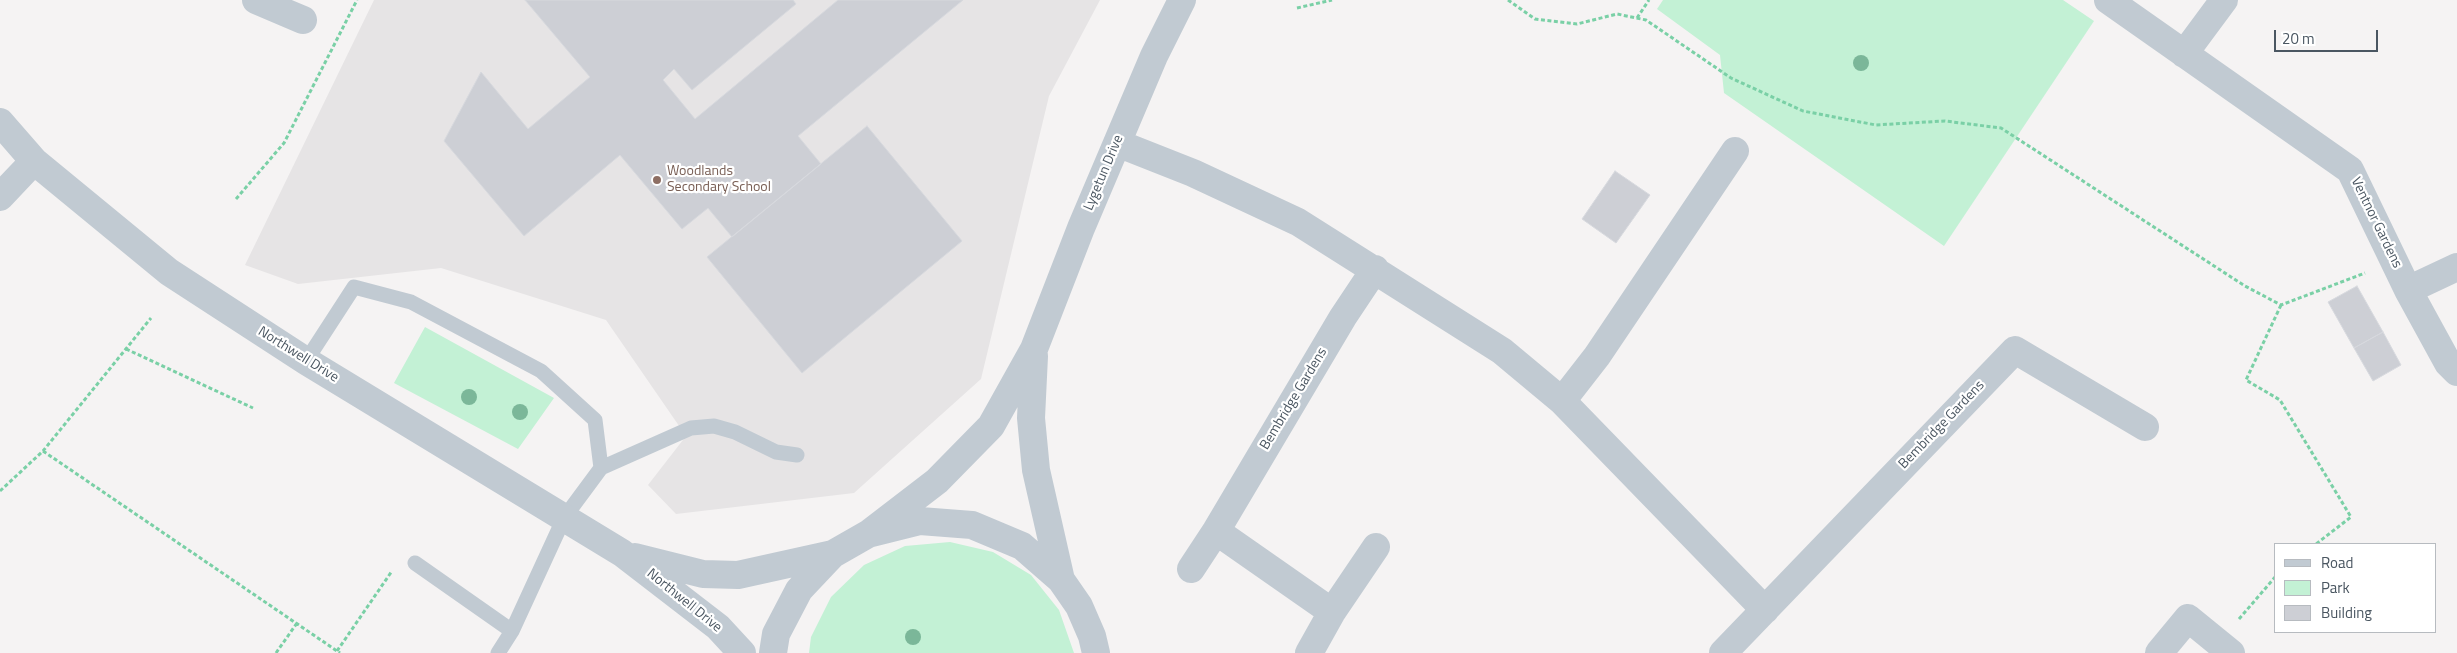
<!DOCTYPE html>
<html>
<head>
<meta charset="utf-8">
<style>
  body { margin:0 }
  #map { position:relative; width:2457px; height:653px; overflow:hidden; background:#f5f3f3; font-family:"Titillium Web",sans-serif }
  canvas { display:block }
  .legend { position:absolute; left:2274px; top:543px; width:162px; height:90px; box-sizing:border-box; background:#fff; border:1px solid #b7bbc0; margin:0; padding:6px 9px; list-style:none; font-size:15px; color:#4a5661 }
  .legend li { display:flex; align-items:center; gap:10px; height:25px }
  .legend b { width:25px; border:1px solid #b7bbc0 }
  .scale { position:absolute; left:2274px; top:30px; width:104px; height:22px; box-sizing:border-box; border:2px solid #4a5661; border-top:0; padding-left:6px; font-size:15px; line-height:18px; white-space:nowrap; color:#4a5661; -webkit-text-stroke:4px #fff; paint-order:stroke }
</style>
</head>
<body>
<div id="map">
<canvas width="2457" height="653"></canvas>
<ul class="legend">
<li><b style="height:6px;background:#c1cad2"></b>Road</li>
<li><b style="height:14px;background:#c3f1d5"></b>Park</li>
<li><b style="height:14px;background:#cdcfd5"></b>Building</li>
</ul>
<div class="scale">20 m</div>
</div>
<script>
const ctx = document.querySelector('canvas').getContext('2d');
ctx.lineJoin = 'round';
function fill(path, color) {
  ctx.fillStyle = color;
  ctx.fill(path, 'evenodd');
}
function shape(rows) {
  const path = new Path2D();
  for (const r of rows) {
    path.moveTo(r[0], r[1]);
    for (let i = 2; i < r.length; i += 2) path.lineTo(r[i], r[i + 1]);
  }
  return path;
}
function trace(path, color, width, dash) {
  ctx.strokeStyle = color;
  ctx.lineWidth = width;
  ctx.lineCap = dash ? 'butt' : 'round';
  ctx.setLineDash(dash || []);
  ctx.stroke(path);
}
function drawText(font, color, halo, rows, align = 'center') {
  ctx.font = font + ' "Titillium Web",sans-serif';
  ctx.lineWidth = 4.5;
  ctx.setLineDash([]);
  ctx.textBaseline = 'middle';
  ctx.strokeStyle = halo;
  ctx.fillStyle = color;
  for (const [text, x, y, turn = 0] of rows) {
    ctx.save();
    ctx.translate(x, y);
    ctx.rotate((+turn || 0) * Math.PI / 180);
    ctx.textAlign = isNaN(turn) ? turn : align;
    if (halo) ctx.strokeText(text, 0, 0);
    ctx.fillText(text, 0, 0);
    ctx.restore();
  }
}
const education = shape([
  [374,0,1100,0,1049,96,981,379,854,493,676,514,648,485,686,436,606,320,441,268,298,284,245,265]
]);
const green = shape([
  [1663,0,2063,0,2094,21,1944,246,1724,93,1720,55,1657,9],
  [425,327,554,398,518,449,394,383],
  [950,542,993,552,1031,575,1059,610,1074,653,809,653,811,637,831,597,864,565,905,546]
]);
const building = shape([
  [525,0,793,0,796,4,692,90,674,69,663,80,695,119,838,0,963,0,798,136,821,164,732,237,708,208,682,229,620,155,524,236,444,141,481,72,528,129,590,77,525,0],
  [867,126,962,241,802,373,707,257,867,126],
  [1615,171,1650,195,1616,243,1582,219,1615,171],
  [2357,286,2383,332,2354,348,2328,302,2357,286],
  [2383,332,2401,365,2373,381,2354,348,2383,332]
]);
const path = shape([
  [1508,0,1535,19,1577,24,1617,14,1646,20,1731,78,1803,111,1876,125,1945,121,2001,128,2245,286,2281,305,2365,273],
  [1297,8,1332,0],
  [1637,18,1649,0],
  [236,199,284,143,357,0],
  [2281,305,2246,380,2280,400,2351,517,2316,544],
  [126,349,253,408],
  [43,451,340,653],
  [0,491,43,451,151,318],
  [2239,619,2276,576],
  [337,651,392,571],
  [276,653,297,623]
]);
const service = shape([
  [306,361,354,287,411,302,541,371,595,420,601,468,564,518,512,631,498,653],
  [601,468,691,428,714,426,735,432,776,452,797,455],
  [415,563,512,631]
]);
const minor = shape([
  [256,0,303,20],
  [2108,0,2350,170,2408,290,2448,363,2457,372],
  [2184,54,2224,0],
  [0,122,34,161,169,272,306,361,622,553,718,627,742,653],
  [1117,143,1193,173,1298,222,1502,351,1562,401,1765,610],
  [0,197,34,161],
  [2408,290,2457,267],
  [1034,356,1031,418,1036,470,1061,580],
  [1562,401,1597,356,1735,151],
  [1216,531,1332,612],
  [868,534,937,481,991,426,1034,349,1081,228,1154,56,1182,0],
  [635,557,703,574,738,575,833,554],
  [1191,569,1216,531,1343,317,1375,269],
  [773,653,776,634,799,590,833,554,868,534,920,521,972,525,1022,546,1061,580,1079,606,1092,636,1096,653],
  [1309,653,1332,612,1376,547],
  [1723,653,2015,350,2145,427],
  [2159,653,2188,618,2231,653]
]);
const trees = [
  [1861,63],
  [469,397],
  [520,412],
  [913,637]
];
const markers = [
  [657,180,5,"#8d6e63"]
];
const educationNames = [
  ["Woodlands",667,172],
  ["Secondary School",667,188]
];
const streetNames = [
  ["Lygetun Drive",1104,173,-67],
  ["Ventnor Gardens",2376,223,64],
  ["Northwell Drive",298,355,32],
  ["Bembridge Gardens",1294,399,-59],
  ["Bembridge Gardens",1942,425,-46],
  ["Northwell Drive",684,601,39]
];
fill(education, '#e6e4e5');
fill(green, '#c3f1d5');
fill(building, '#cdcfd5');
trace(building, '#d7d9de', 1);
trace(path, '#7ad0a6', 3, [4, 2.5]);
trace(service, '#c1cad2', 15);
trace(minor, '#c1cad2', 28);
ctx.fillStyle = '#7bb799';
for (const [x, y] of trees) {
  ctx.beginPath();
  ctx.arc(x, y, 8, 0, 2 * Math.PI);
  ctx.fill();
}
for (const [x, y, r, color] of markers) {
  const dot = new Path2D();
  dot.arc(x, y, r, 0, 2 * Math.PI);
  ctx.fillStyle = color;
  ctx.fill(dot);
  trace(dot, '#fff', 2);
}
drawText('14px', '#785e54', '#fff', educationNames, 'left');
drawText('14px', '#4a5661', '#fff', streetNames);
</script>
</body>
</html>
